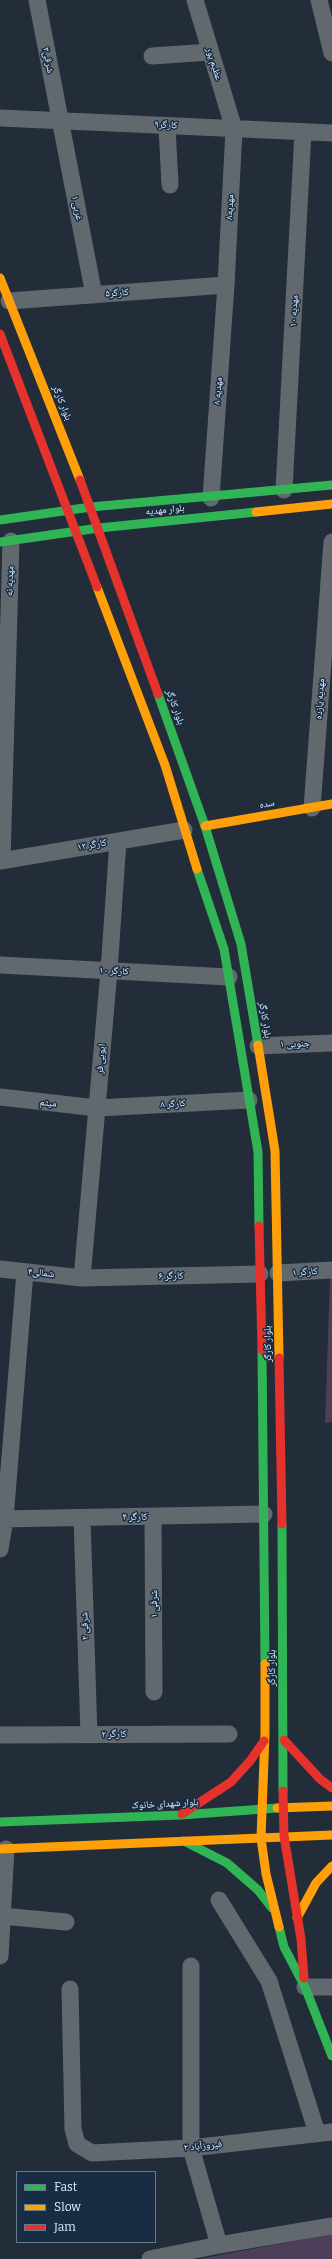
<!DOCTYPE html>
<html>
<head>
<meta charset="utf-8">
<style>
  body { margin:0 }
  #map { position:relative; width:332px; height:2259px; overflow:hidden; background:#222d39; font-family:Bitter,serif }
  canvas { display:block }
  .legend { position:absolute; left:16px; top:2171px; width:140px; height:72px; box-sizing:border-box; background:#182d43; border:1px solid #687a8d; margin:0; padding:5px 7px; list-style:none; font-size:12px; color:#e0eefc }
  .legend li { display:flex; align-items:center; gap:8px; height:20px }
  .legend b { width:20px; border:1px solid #687a8d }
</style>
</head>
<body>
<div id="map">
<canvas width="332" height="2259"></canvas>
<ul class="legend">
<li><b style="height:5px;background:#30b455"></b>Fast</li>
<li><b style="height:5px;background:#ff9f0a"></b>Slow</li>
<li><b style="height:5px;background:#e5322d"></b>Jam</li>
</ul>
</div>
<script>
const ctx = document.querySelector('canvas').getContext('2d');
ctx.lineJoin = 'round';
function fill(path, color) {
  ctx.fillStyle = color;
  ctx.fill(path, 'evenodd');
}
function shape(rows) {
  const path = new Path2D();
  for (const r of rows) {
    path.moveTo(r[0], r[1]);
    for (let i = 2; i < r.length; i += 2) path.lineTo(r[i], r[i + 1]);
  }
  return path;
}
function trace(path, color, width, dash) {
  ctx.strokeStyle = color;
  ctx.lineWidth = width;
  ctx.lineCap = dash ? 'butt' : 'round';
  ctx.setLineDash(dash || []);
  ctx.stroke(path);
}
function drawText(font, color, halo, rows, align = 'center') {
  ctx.font = font + ' Bitter,"Noto Naskh Arabic",serif';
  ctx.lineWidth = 3;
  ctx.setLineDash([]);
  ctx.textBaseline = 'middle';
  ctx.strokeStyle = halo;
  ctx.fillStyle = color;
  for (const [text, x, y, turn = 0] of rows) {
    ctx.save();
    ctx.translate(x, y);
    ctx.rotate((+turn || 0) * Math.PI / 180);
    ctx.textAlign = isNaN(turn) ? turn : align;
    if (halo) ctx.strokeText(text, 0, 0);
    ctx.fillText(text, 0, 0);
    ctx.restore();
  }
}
const green = shape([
  [330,1278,332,1278,332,1422,325,1423],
  [332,2234,332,2259,199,2259]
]);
const street = shape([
  [37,0,94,295],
  [195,0,234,129,226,285,211,498],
  [319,0,332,53],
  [152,56,210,52],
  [0,118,332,133],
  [167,126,170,185],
  [9,301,226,285],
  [284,490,303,132],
  [312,808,332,542],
  [0,861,184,830],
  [2,861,11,541],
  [0,965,229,977],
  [258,1046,332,1043],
  [0,1097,97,1108,249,1100],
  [0,1269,82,1278,260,1274],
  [278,1273,332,1270],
  [82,1278,109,971,118,841],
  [153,1516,154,1692],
  [82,1518,89,1735],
  [0,1519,264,1514],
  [0,1549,5,1519,25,1272],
  [0,1735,229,1734],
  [219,1900,269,1981,317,2133],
  [2,1916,66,1922],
  [0,1956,6,1849],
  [191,1966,191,2148,219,2245],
  [305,1987,332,1987],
  [70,1989,73,2129,77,2144,92,2153,191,2148,332,2132],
  [150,2259,219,2245,332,2226]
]);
const fast = shape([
  [0,520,91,507,332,485],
  [0,542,99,528,256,512],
  [158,694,205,826,241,944,258,1045],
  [197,869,224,949,258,1152,259,1226],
  [262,1350,265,1664],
  [282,1524,283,1791],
  [0,1822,181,1815,277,1808],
  [184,1841,227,1863,258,1890,272,1908],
  [279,1927,284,1947,305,1987,332,2056]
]);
const slow = shape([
  [0,278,80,480],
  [256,512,332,504],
  [97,587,165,765,197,869],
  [205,826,332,804],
  [258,1045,275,1151,279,1358],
  [265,1664,265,1734,261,1838,266,1874,279,1927],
  [277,1808,332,1806],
  [0,1849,332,1835],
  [297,1918,316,1883,332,1866]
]);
const jam = shape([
  [0,334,97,587],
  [80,480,158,694],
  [259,1226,262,1350],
  [279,1358,282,1524],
  [284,1740,320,1779,332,1788],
  [283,1791,284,1836,301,1939,304,1978],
  [182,1814,231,1782,250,1761,264,1741]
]);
const streetNames = [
  ["شرقی۲",48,60,79],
  ["عظیم پور",214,64,73],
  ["کارگر۹",166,125,3],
  ["مهدیه۸",230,207,-87],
  ["۱ غربی",77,208,79],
  ["کارگر۵",117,293,-4],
  ["مهدیه ۱۰",294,311,-87],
  ["مهدیه ۸",218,391,-86],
  ["بلوار کارگر",62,403,68],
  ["بلوار مهدیه",165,510,-6],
  ["مهدیه نه",10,581,-88],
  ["مهدیه یازده",320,699,-86],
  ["بلوار کارگر",175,707,70],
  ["سده",267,804,-10],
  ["کارگر ۱۲",92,845,-10],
  ["کارگر ۱۰",114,971,3],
  ["بلوار کارگر",265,1020,81],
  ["۱ جنوبی",295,1044,-2],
  ["ایوبی فر",101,1059,-85],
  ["میثم",48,1103,6],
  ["کارگر ۸",173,1104,-3],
  ["کارگر ۱",305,1272,-4],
  ["شمالی۴",41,1273,6],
  ["کارگر ۶",171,1276,-1],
  ["بلوار کارگر",268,1344,-91],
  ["کارگر ۴",135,1517,-1],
  ["شرقی ۱",154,1604,-90],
  ["شرقی ۲",85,1626,-92],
  ["بلوار کارگر",272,1668,-90],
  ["کارگر ۲",114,1734],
  ["بلوار شهدای خانوک",165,1804,-3],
  ["فیروزآباد ۲",203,2146,-6]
];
fill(green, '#4d3e5a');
trace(street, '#61696e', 17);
trace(fast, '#30b455', 9);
trace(slow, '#ff9f0a', 9);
trace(jam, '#e5322d', 9);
drawText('10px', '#e0eefc', '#182d43', streetNames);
</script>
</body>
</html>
